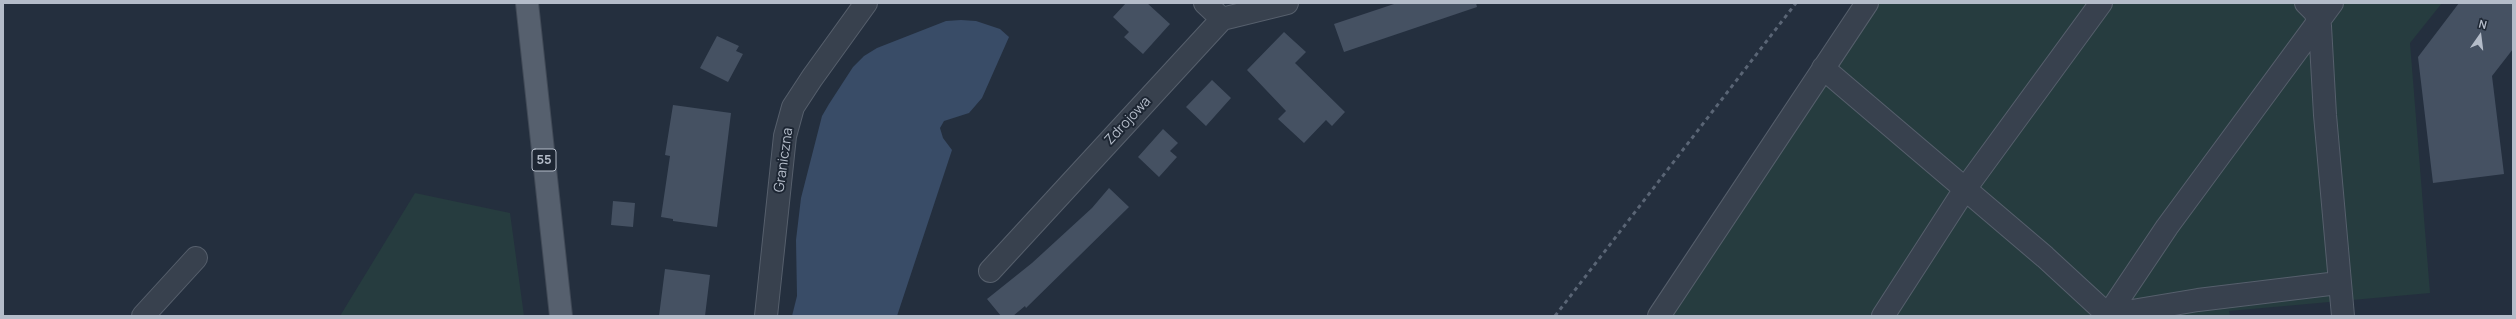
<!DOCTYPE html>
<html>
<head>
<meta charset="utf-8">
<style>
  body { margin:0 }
  #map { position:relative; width:2516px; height:319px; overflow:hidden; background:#242f3e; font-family:Manrope,sans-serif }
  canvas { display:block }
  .frame { position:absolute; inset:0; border:4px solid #b4bcc9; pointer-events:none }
  .north { position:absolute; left:2460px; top:16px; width:40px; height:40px; -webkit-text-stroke:3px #1d2633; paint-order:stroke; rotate:14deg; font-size:11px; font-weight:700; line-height:16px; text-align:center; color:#b4bcc9 }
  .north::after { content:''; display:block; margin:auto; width:14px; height:18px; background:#b4bcc9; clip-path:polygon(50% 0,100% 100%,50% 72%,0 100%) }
</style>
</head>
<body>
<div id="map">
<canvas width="2516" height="319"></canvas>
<div class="frame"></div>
<div class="north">N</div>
</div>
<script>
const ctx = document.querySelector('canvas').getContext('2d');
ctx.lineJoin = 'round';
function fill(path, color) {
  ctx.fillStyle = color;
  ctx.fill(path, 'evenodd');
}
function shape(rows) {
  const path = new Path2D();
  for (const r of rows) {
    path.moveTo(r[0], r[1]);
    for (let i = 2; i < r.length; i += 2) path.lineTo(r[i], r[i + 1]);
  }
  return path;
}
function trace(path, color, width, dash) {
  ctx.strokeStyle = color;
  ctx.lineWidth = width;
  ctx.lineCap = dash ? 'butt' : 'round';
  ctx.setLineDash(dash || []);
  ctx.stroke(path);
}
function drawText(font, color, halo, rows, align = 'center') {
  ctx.font = font + ' Manrope,sans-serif';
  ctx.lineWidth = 4;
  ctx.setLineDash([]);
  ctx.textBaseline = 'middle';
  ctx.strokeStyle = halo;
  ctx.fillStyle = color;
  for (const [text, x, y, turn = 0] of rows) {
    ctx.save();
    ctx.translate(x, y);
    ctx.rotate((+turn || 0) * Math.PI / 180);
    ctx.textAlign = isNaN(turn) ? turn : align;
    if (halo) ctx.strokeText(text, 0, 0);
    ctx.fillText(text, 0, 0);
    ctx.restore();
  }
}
const green = shape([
  [1860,3,2442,3,2410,43,2430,293,2229,311,2230,316,1653,316],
  [415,193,510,213,524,316,340,316]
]);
const water = shape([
  [961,20,976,21,1000,29,1009,37,982,98,969,113,944,121,940,128,943,138,952,150,897,316,792,316,797,296,796,240,801,198,822,116,829,104,853,67,864,56,877,48,946,21]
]);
const building = shape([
  [1126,3,1147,3,1170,24,1143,54,1124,37,1129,32,1113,17],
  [1397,3,1476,3,1477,7,1344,52,1334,24],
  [2459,3,2513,3,2513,49,2492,76,2504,174,2433,183,2418,57],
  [1284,32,1306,52,1295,63,1345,112,1332,126,1326,120,1304,143,1278,119,1286,111,1247,70],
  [717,36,739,46,736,51,743,54,728,82,700,68],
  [1212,80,1231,98,1206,126,1186,107],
  [673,105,731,113,717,227,673,221,673,219,661,217,670,156,665,155],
  [1163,129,1178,143,1170,151,1177,157,1159,177,1138,157],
  [1109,188,1129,207,1026,308,1025,306,1013,316,1001,316,987,299,1032,263,1092,208],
  [613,201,635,203,633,227,611,225],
  [665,269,710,275,705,316,659,316]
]);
const minor = shape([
  [1205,3,1222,19],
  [2306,3,2315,12,2320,26,2325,115,2343,316],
  [2332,3,2167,227,2108,315,2198,300,2338,283],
  [1823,68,2045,257,2108,315,2106,316],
  [990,271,1222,19,1287,3],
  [143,316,196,258],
  [766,316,785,136,793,107,812,78,866,3],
  [1659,316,1867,3],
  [1883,316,1965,189,2101,3]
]);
const major = shape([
  [527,3,561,316]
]);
const rail = shape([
  [1555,316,1796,3]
]);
const shields = [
  [544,160,24]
];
const shieldNames = [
  ["55",544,160]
];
const streetNames = [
  ["Zdrojowa",1128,121,-47],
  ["Graniczna",784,160,-82]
];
fill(green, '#263c3f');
fill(water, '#394c67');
fill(building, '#455162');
trace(minor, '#565f6c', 24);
trace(major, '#414a57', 24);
trace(minor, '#38414e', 22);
trace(major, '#56606e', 22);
trace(rail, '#5a6575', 3, [4, 4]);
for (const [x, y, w] of shields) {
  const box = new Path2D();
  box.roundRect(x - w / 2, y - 11, w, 22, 3);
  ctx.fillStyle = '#1d2633';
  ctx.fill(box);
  trace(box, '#b4bcc9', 1);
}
drawText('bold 13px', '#b4bcc9', null, shieldNames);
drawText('14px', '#b4bcc9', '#1d2633', streetNames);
</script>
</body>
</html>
